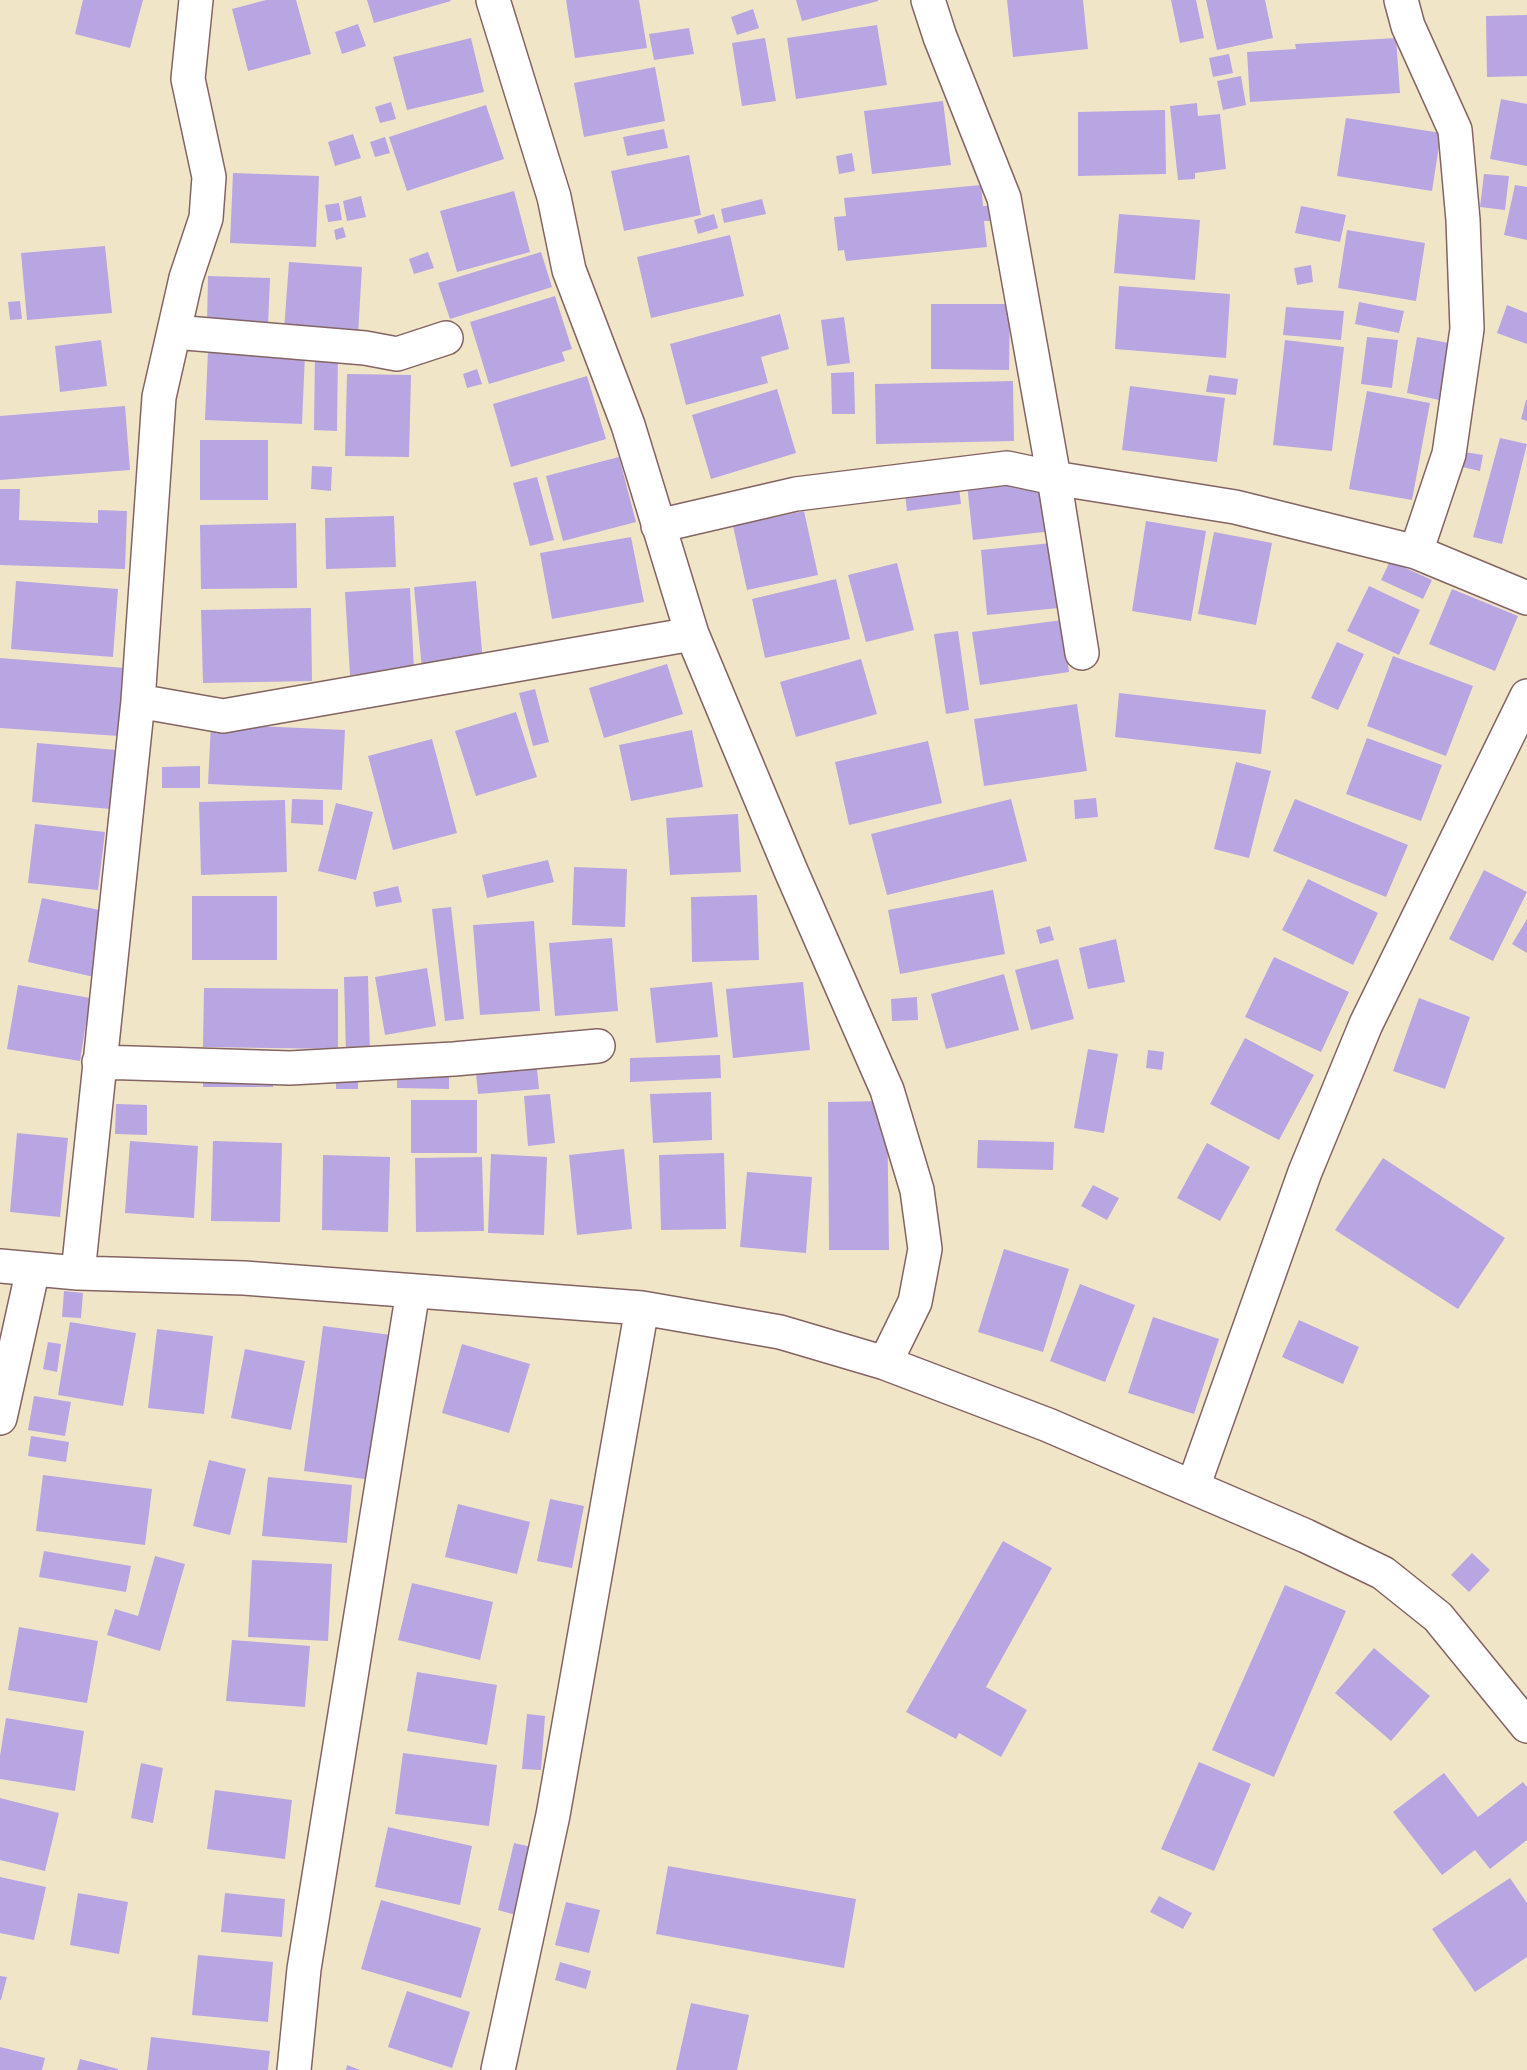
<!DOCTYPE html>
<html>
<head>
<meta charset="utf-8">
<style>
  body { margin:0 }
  canvas { display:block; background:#f1e5c8 }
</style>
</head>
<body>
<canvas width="1527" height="2070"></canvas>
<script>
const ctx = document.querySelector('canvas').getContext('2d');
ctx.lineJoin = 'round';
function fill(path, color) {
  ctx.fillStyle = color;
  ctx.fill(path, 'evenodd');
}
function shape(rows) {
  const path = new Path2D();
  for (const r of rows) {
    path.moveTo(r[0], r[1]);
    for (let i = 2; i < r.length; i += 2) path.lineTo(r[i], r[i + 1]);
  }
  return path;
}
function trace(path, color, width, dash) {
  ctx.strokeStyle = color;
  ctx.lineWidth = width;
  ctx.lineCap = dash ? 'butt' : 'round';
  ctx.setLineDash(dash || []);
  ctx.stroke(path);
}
const building = shape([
  [83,0,143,0,130,48,75,34],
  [266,0,296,0,311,54,248,71,232,9],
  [367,0,450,0,451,1,374,23],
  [566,0,639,0,647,48,575,58],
  [796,0,878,0,878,1,802,21],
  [1007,0,1083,0,1088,49,1013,57],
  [1171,0,1196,0,1204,38,1180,43],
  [1206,0,1265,0,1273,38,1217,50],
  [753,9,759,28,737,35,731,17],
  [1527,15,1527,76,1487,77,1486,16],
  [358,24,366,46,342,54,335,32],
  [877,25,887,85,796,99,787,38],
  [689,28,694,54,654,60,649,34],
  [471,38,484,92,407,110,393,57],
  [765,38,776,101,742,106,732,43],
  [1396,38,1400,93,1250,102,1247,52,1296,49,1295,44],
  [1229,54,1233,73,1213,77,1209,58],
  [655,67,665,121,584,137,574,83],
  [1241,76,1246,105,1223,110,1217,81],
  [1501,99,1527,104,1527,166,1490,159],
  [943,101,951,165,872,174,864,111],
  [391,102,396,119,380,123,375,107],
  [1197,103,1198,116,1220,114,1226,169,1195,173,1195,179,1178,180,1170,106],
  [486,105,504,159,407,191,389,137],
  [1165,110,1166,174,1078,176,1078,112],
  [1346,118,1441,133,1432,191,1337,176],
  [664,129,668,148,627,156,623,137],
  [353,134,361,158,335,166,328,142],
  [385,137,390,153,375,157,370,142],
  [852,153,855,171,839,174,836,156],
  [689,155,701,215,624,231,611,171],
  [233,173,319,176,316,247,230,243],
  [1484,174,1509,176,1505,210,1480,207],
  [981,185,983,206,989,206,990,221,984,221,987,247,846,261,844,250,838,251,834,217,846,216,844,198],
  [1515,185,1527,187,1527,240,1504,235],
  [514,191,530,252,457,272,440,211],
  [361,196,366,217,347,221,343,201],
  [762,199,766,214,724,223,721,209],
  [339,203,342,220,328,222,325,205],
  [1301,206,1346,215,1340,242,1295,233],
  [714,214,718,228,698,234,694,220],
  [1119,214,1200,220,1195,280,1114,273],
  [343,227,346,237,336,240,334,230],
  [1347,230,1425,243,1416,301,1338,288],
  [730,235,744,296,651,318,637,257],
  [105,246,112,313,27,320,21,253],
  [428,252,434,268,414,274,409,259],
  [541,252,552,287,450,319,438,283],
  [289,262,362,267,358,335,284,330],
  [1311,265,1313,282,1297,285,1294,268],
  [208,276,270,278,268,326,207,325],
  [1119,286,1230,294,1226,358,1115,349],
  [555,296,572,349,562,352,565,361,489,384,470,322],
  [20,301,22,319,10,320,8,302],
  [1359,302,1404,311,1399,333,1355,324],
  [931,304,1010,304,1009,370,931,369],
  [1507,305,1527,313,1527,344,1497,333],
  [1286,307,1344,311,1341,340,1283,335],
  [780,314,789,349,761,357,768,383,686,405,670,344],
  [844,317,850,363,827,366,821,320],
  [1367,337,1398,340,1392,388,1361,384],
  [1417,337,1449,343,1439,400,1407,393],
  [101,340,107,386,60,392,55,346],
  [1285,340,1344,347,1332,451,1273,445],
  [315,349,338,349,337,431,314,430],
  [208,350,305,354,302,424,205,420],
  [477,369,482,384,467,388,463,374],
  [854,372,855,414,832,414,831,373],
  [347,374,411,375,409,457,345,456],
  [1209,375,1238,379,1236,395,1206,392],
  [587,376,606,439,511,467,493,404],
  [1013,381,1014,441,876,444,875,384],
  [1130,386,1225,398,1217,462,1122,450],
  [777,389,796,453,711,479,692,415],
  [1367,391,1430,403,1412,500,1349,489],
  [1526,400,1527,400,1527,421,1521,419],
  [125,406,130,470,0,480,0,416],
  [1500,438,1527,444,1502,544,1473,537],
  [200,440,268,440,268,500,200,500],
  [1464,452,1483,455,1480,471,1462,467],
  [619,457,636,522,563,541,546,476],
  [312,466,332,467,331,491,311,489],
  [1044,466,1052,531,973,540,966,475],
  [537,477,554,540,530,546,513,483],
  [958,479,961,504,907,511,904,485],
  [0,489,20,489,19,520,98,523,98,510,127,511,125,569,0,565],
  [804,511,818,575,747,590,733,526],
  [394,516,396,567,326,569,325,518],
  [1146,521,1206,531,1191,621,1132,611],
  [296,523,297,588,201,589,200,525],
  [1214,532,1272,543,1256,625,1198,614],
  [631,537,644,602,552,619,540,553],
  [1052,543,1059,608,987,615,981,550],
  [1390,561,1432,580,1423,599,1381,580],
  [897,563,914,630,866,642,848,575],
  [836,579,850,639,765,658,752,599],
  [16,581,118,589,113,657,11,649],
  [476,581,483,663,422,669,414,587],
  [1369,586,1420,610,1399,655,1347,631],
  [410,588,414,671,350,675,345,592],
  [1452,589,1518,616,1495,671,1429,644],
  [311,608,312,681,203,683,201,610],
  [1062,620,1069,672,980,685,972,632],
  [958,631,969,710,946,714,934,634],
  [1337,642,1364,654,1338,710,1311,698],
  [1393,656,1473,686,1446,756,1367,726],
  [0,658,125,668,119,736,0,728],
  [861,659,877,714,796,737,780,682],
  [667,664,683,714,604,738,589,688],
  [535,689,549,742,533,746,519,693],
  [1119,693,1266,710,1261,754,1115,737],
  [1077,704,1087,771,984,786,974,719],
  [516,712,537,777,476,796,455,731],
  [211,724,345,730,342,790,208,784],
  [692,730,703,787,631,801,619,745],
  [1367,738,1442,765,1421,821,1346,794],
  [432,739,457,833,393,850,368,756],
  [928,741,942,803,849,825,835,762],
  [37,743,116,750,110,809,32,802],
  [1236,762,1271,771,1249,858,1214,849],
  [200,766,200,788,162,788,162,767],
  [1096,798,1098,817,1075,819,1074,800],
  [292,799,323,800,323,825,291,823],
  [1011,799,1027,861,887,895,871,834],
  [1295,799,1408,845,1386,897,1273,851],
  [285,800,287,872,201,875,199,802],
  [336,803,373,812,356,880,318,871],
  [738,814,741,872,670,875,666,818],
  [35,824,105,832,98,890,28,883],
  [548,860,554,882,487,898,482,875],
  [574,867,627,869,625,927,572,925],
  [1484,870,1527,892,1493,961,1449,939],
  [1308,879,1378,913,1353,965,1282,930],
  [398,886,402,902,376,907,373,892],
  [993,890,1005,954,900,974,888,910],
  [757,895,759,960,692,962,691,897],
  [192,896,277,896,277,960,192,960],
  [42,898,109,912,94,977,28,962],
  [451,907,464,1019,445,1021,432,909],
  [1527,919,1527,953,1512,944],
  [534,921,540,1011,480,1015,473,925],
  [1050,926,1054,940,1040,944,1036,930],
  [612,938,618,1011,555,1016,549,943],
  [1116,939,1125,982,1088,989,1079,948],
  [1274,957,1349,992,1321,1052,1245,1017],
  [1058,959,1074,1019,1031,1030,1015,970],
  [427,968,436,1026,385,1035,375,977],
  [1004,974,1019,1030,946,1049,931,994],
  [368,976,370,1054,346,1055,344,977],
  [712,982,718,1037,656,1043,650,988],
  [803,982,810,1050,733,1058,726,989],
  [18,985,90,998,80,1061,7,1049],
  [204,988,338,989,338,1049,203,1047],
  [917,997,918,1020,892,1021,891,999],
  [1419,998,1470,1017,1445,1089,1393,1071],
  [1245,1038,1314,1075,1279,1140,1210,1104],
  [1088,1049,1118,1054,1104,1133,1074,1128],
  [1148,1050,1164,1052,1162,1070,1146,1068],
  [720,1055,721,1078,630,1082,630,1058],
  [537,1069,539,1089,478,1094,476,1074],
  [397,1072,449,1072,449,1089,397,1088],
  [203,1074,273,1074,273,1087,203,1087],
  [336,1076,358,1076,358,1089,336,1089],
  [711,1092,712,1140,653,1143,650,1094],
  [550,1094,555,1143,528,1146,524,1096],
  [411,1100,477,1100,477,1153,411,1153],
  [887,1101,889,1250,829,1250,828,1102],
  [116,1104,147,1105,147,1135,115,1134],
  [17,1133,68,1138,60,1217,10,1212],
  [978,1140,1054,1142,1053,1170,977,1168],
  [130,1141,198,1146,194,1218,125,1213],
  [213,1141,282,1143,280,1222,211,1221],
  [1207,1143,1250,1167,1220,1221,1177,1198],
  [624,1149,632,1229,577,1235,569,1155],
  [724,1153,726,1229,661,1230,659,1155],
  [491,1154,547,1157,544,1235,488,1233],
  [323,1155,390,1157,388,1232,322,1230],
  [482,1157,484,1231,416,1232,415,1158],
  [1383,1158,1505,1238,1458,1309,1335,1230],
  [747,1172,812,1177,806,1253,740,1247],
  [1093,1185,1119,1198,1107,1220,1081,1206],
  [1004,1249,1069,1269,1043,1352,978,1332],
  [1080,1284,1135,1305,1105,1382,1050,1361],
  [64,1291,83,1293,81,1318,62,1317],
  [1153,1317,1219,1339,1194,1414,1128,1393],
  [1299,1320,1359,1347,1343,1384,1282,1357],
  [70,1322,136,1333,123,1406,58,1395],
  [323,1326,391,1335,372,1480,304,1471],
  [157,1329,213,1336,204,1414,148,1408],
  [48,1342,61,1344,57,1372,43,1369],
  [462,1344,530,1364,509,1433,442,1413],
  [245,1349,305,1361,291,1430,231,1418],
  [34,1396,71,1402,65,1436,28,1430],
  [31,1436,69,1442,66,1462,28,1456],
  [209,1460,246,1469,230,1535,193,1526],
  [43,1475,152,1489,145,1545,36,1531],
  [268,1477,352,1485,347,1543,262,1536],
  [550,1499,584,1506,572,1568,537,1561],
  [458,1504,530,1522,517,1574,445,1557],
  [1003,1541,1052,1568,986,1687,1027,1710,1001,1757,959,1733,956,1739,906,1712],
  [44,1551,131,1566,126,1592,39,1577],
  [1472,1553,1490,1570,1469,1592,1451,1575],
  [155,1556,185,1564,160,1651,107,1635,115,1609,138,1616],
  [252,1560,332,1564,328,1641,248,1637],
  [412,1583,493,1602,480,1660,398,1640],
  [1285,1585,1346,1611,1274,1777,1212,1750],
  [19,1627,98,1641,87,1703,8,1690],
  [232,1640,310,1646,305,1707,226,1701],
  [1374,1648,1430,1696,1391,1741,1335,1693],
  [417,1672,497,1685,487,1745,407,1731],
  [527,1714,545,1716,541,1770,522,1769],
  [6,1718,84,1731,75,1791,0,1779,0,1756],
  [403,1753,497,1765,489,1826,395,1814],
  [1199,1762,1251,1784,1214,1871,1161,1849],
  [141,1763,163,1768,153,1823,131,1818],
  [1444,1773,1478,1817,1523,1782,1527,1787,1527,1840,1490,1869,1475,1850,1442,1875,1393,1812],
  [215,1790,292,1800,285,1859,207,1849],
  [0,1798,59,1813,45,1871,0,1860],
  [388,1827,472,1846,460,1905,375,1887],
  [514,1843,536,1848,519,1916,498,1910],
  [668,1866,856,1899,844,1968,656,1934],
  [0,1877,46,1887,34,1940,0,1933],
  [1510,1878,1527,1903,1527,1957,1475,1992,1432,1929],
  [78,1893,128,1902,119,1954,70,1945],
  [225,1893,285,1899,282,1937,221,1932],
  [1159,1896,1192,1913,1183,1929,1150,1912],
  [381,1900,481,1928,461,1998,361,1969],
  [566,1902,600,1910,589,1953,555,1945],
  [198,1955,273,1962,268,2022,192,2015],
  [560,1962,591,1971,586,1989,555,1980],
  [0,1976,7,1977,1,2000,0,2000],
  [407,1991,470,2012,452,2068,388,2047],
  [691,2003,749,2015,737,2070,676,2070],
  [151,2037,270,2051,268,2070,147,2070],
  [0,2047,45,2058,42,2070,0,2070],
  [80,2059,118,2069,118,2070,77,2070],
  [347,2065,360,2070,346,2070]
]);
const minor = shape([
  [493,0,554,197,569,270,628,425,692,634,791,871,887,1090,917,1190,925,1249,915,1302,885,1363],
  [928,0,940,37,1004,198,1054,478,1082,653],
  [1401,0,1408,26,1455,130,1463,220,1467,329,1449,454,1416,552],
  [174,332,365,348,397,354,446,338],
  [658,526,796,494,1007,468,1054,478,1235,507,1416,552,1527,598],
  [138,701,223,716,692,634],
  [99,1062,290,1068,454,1059,598,1046],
  [0,1266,78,1273,244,1278,642,1308,780,1332,885,1363,1048,1425,1306,1536,1383,1573,1438,1617,1527,1726],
  [78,1273,138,701,159,397,186,278,206,218,209,177,188,79,196,0],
  [0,1418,33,1269],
  [1193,1487,1305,1172,1366,1024,1527,696],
  [294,2070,304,1969,413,1291],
  [498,2070,553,1815,642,1308]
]);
fill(building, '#b8a6e2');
trace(minor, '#846462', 36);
trace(minor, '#fff', 33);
</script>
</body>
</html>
